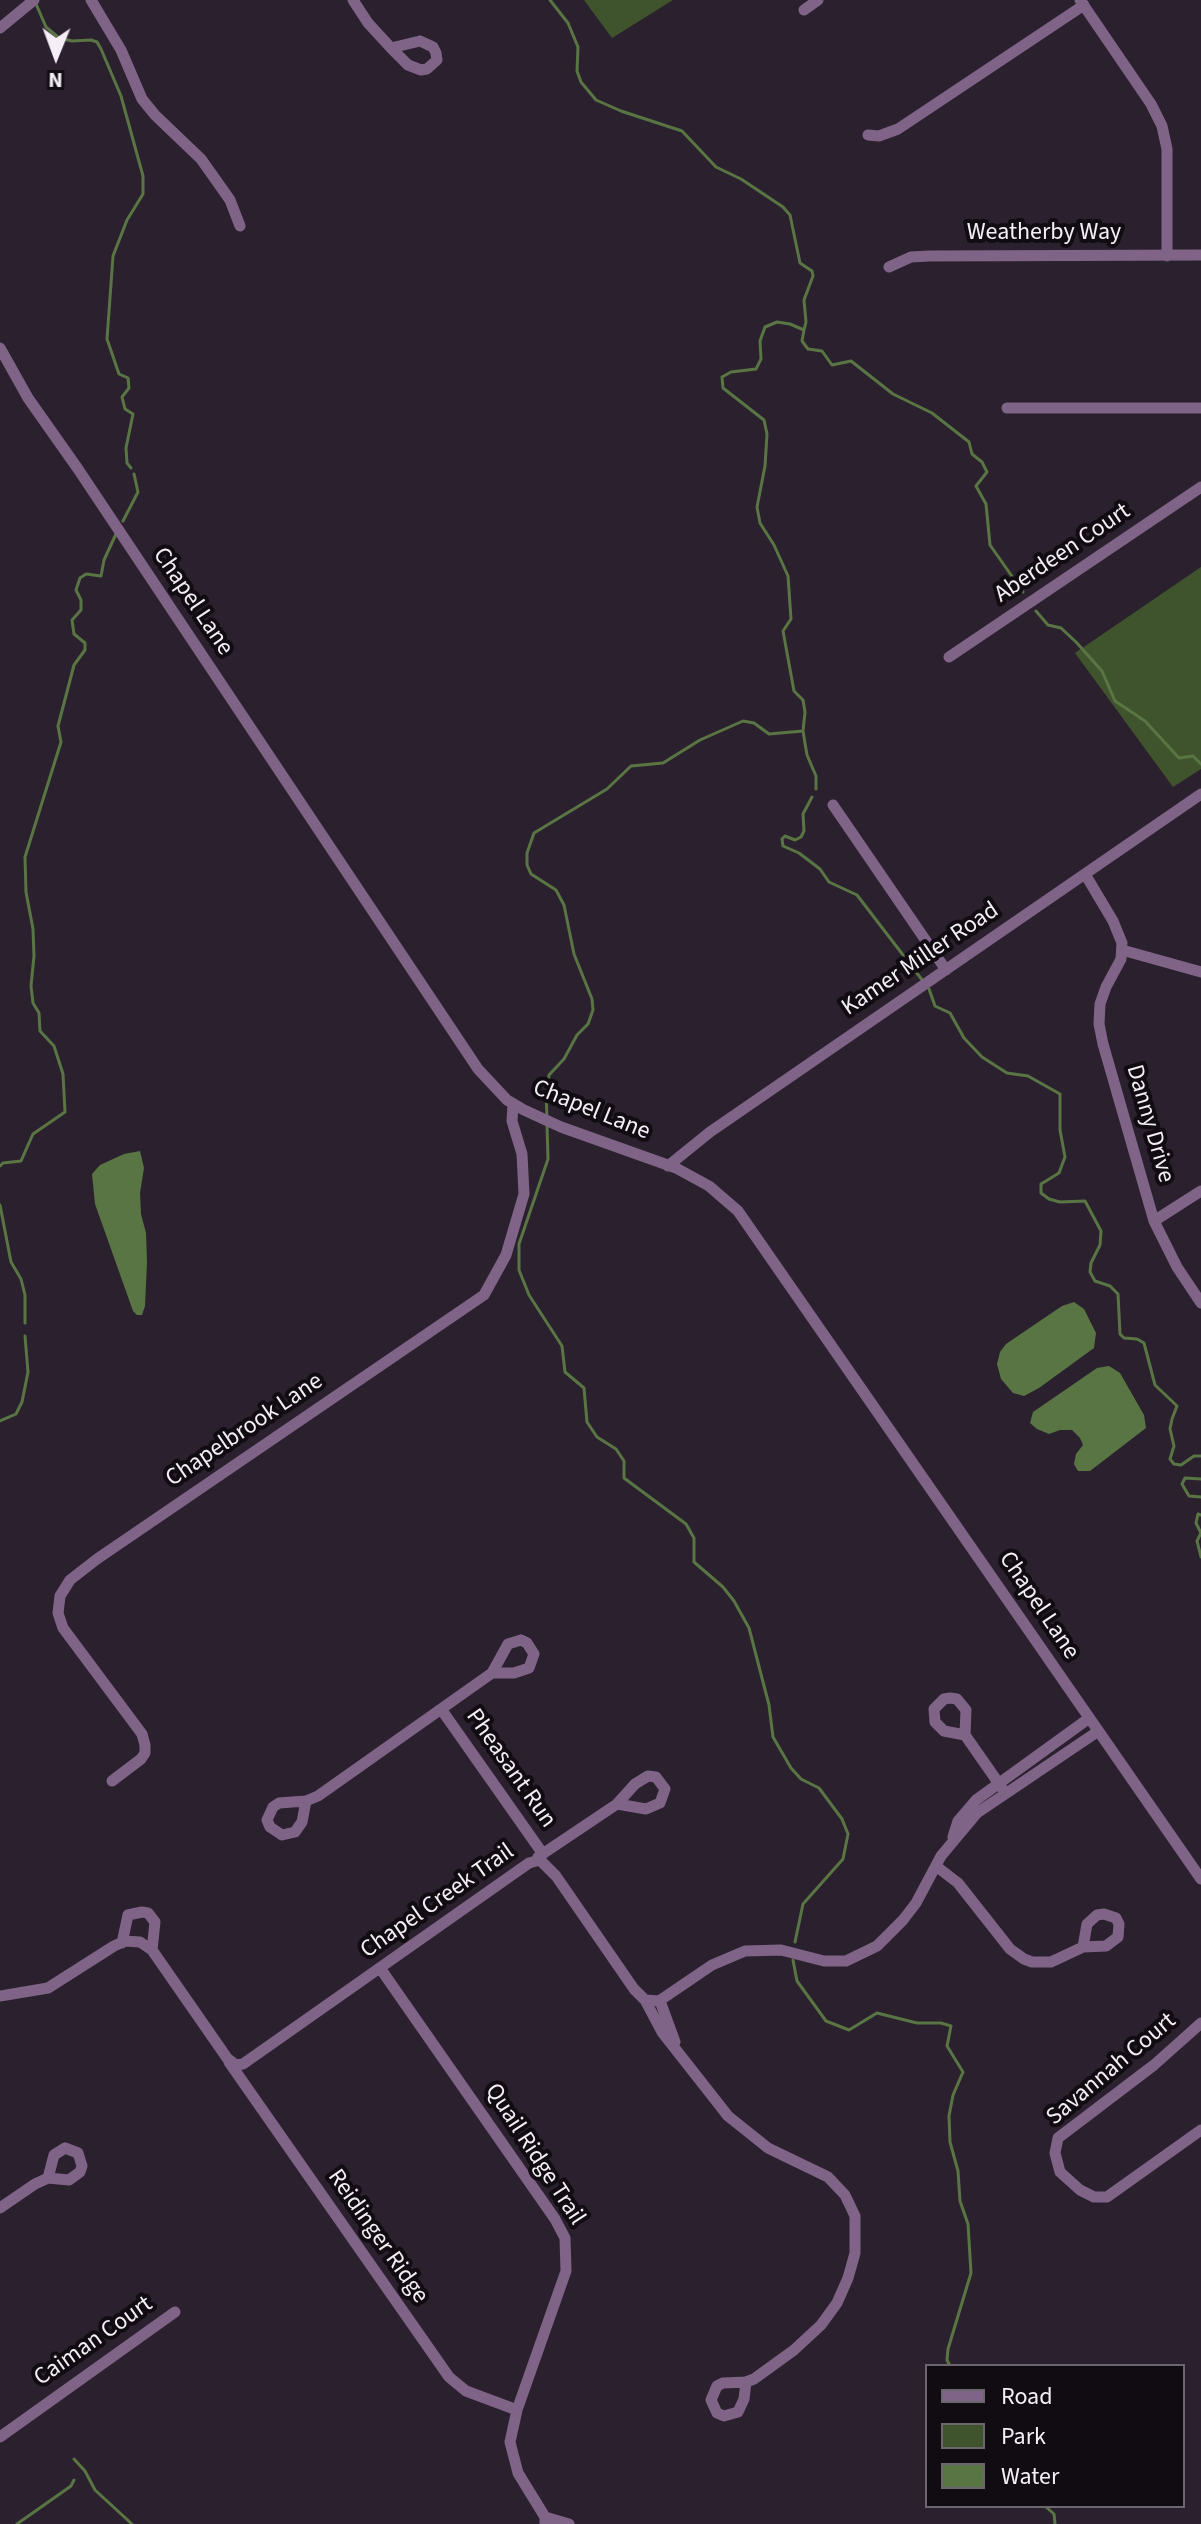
<!DOCTYPE html>
<html>
<head>
<meta charset="utf-8">
<style>
  body { margin:0 }
  #map { position:relative; width:1201px; height:2524px; overflow:hidden; background:#2b212e; font-family:"Source Sans 3",sans-serif }
  canvas { display:block }
  .legend { position:absolute; left:925px; top:2364px; width:260px; height:144px; box-sizing:border-box; background:#110c12; border:2px solid #6c666e; margin:0; padding:10px 14px; list-style:none; font-size:24px; color:#f5eef7 }
  .legend li { display:flex; align-items:center; gap:16px; height:40px }
  .legend b { width:40px; border:2px solid #6c666e }
  .north { position:absolute; left:16px; top:16px; width:80px; height:80px; -webkit-text-stroke:6px #110c12; paint-order:stroke; rotate:181deg; font-size:22px; font-weight:700; line-height:32px; text-align:center; color:#f5eef7 }
  .north::after { content:''; display:block; margin:auto; width:28px; height:36px; background:#f5eef7; clip-path:polygon(50% 0,100% 100%,50% 72%,0 100%) }
</style>
</head>
<body>
<div id="map">
<canvas width="1201" height="2524"></canvas>
<ul class="legend">
<li><b style="height:10px;background:#7f6487"></b>Road</li>
<li><b style="height:22px;background:#3f542c"></b>Park</li>
<li><b style="height:22px;background:#597543"></b>Water</li>
</ul>
<div class="north">N</div>
</div>
<script>
const ctx = document.querySelector('canvas').getContext('2d');
ctx.lineJoin = 'round';
function fill(path, color) {
  ctx.fillStyle = color;
  ctx.fill(path, 'evenodd');
}
function shape(rows) {
  const path = new Path2D();
  for (const r of rows) {
    path.moveTo(r[0], r[1]);
    for (let i = 2; i < r.length; i += 2) path.lineTo(r[i], r[i + 1]);
  }
  return path;
}
function trace(path, color, width, dash) {
  ctx.strokeStyle = color;
  ctx.lineWidth = width;
  ctx.lineCap = dash ? 'butt' : 'round';
  ctx.setLineDash(dash || []);
  ctx.stroke(path);
}
function drawText(font, color, halo, rows, align = 'center') {
  ctx.font = font + ' "Source Sans 3",sans-serif';
  ctx.lineWidth = 8;
  ctx.setLineDash([]);
  ctx.textBaseline = 'middle';
  ctx.strokeStyle = halo;
  ctx.fillStyle = color;
  for (const [text, x, y, turn = 0] of rows) {
    ctx.save();
    ctx.translate(x, y);
    ctx.rotate((+turn || 0) * Math.PI / 180);
    ctx.textAlign = isNaN(turn) ? turn : align;
    if (halo) ctx.strokeText(text, 0, 0);
    ctx.fillText(text, 0, 0);
    ctx.restore();
  }
}
const green = shape([
  [584,0,673,0,612,38],
  [1201,567,1201,769,1173,787,1075,653]
]);
const water = shape([
  [140,1151,144,1168,140,1193,141,1214,146,1233,147,1262,145,1306,142,1315,137,1315,133,1311,95,1204,92,1174,100,1165,124,1154],
  [1074,1302,1084,1309,1096,1333,1094,1348,1039,1388,1024,1396,1013,1393,1001,1379,997,1364,1000,1352,1006,1344,1062,1306],
  [1109,1366,1120,1373,1144,1415,1146,1428,1090,1471,1078,1471,1074,1464,1076,1454,1083,1445,1080,1438,1072,1430,1060,1430,1049,1434,1037,1429,1030,1423,1033,1412,1097,1368]
]);
const stream = shape([
  [550,0,568,23,578,47,577,71,581,82,596,100,621,111,682,131,716,167,741,179,783,207,790,215,800,263,812,271,813,276,804,300,806,322,804,330,790,324,777,322,765,327,760,341,761,359,756,369,731,372,722,377,723,388,764,420,767,434,765,466,757,507,760,523,774,545,788,576,791,619,783,631,794,691,803,700,805,712,803,731,807,755,816,776,816,789],
  [36,4,46,27,59,38,72,41,91,40,97,42,101,49,121,96,143,176,143,194,127,220,113,256,107,339,119,374,128,378,129,388,122,397,125,409,133,414,126,448,127,463,131,468],
  [804,330,802,341,808,349,822,351,832,365,851,361,893,394,932,413,969,442,972,454,982,462,987,472,976,486,986,504,990,545,1023,592],
  [123,521,138,492,134,474],
  [1036,611,1048,625,1061,628,1076,642,1102,671,1115,701,1145,721,1179,758,1193,756,1201,764],
  [812,797,803,814,804,831,801,837,795,840,785,836,782,839,783,846,799,853,820,869,829,882,857,895,923,981],
  [929,989,935,1006,950,1013,964,1038,982,1057,1007,1073,1028,1076,1060,1094,1060,1130,1065,1157,1059,1173,1041,1184,1041,1193,1049,1199,1060,1202,1085,1201,1101,1231,1100,1245,1091,1263,1090,1272,1095,1281,1110,1286,1118,1294,1120,1334,1124,1338,1137,1339,1144,1343,1155,1385,1177,1406,1172,1419,1170,1429,1174,1446,1170,1459,1174,1464,1181,1465,1194,1456,1201,1456],
  [547,1117,546,1094,549,1075,564,1059,577,1035,588,1024,593,1010,592,999,574,954,564,905,556,890,531,874,527,865,527,853,534,833,607,789,631,766,663,763,700,740,743,721,754,723,769,734,803,731],
  [547,1125,548,1159,519,1244,519,1270,529,1295,562,1346,565,1372,584,1388,587,1422,597,1437,616,1449,624,1461,624,1478,686,1524,694,1538,694,1562,723,1587,734,1601,749,1628,769,1705,773,1737,791,1768,801,1779,819,1788,842,1819,848,1834,843,1859,803,1904,795,1942],
  [0,1166,3,1163,21,1161,33,1134,65,1112,63,1074,54,1046,40,1031,39,1013,33,1003,31,986,34,956,33,929,26,892,25,857,61,742,58,726,74,665,85,650,85,643,74,634,72,620,81,610,81,600,76,590,80,578,86,574,101,576,104,560,116,534],
  [0,1205,11,1262,21,1279,25,1295,25,1323],
  [0,1421,16,1414,22,1402,28,1372,25,1336],
  [1201,1479,1185,1478,1182,1484,1189,1496,1201,1497],
  [1201,1515,1198,1514,1196,1523,1201,1533],
  [1201,1533,1197,1541,1201,1557],
  [793,1960,797,1981,826,2021,849,2030,877,2013,917,2023,941,2023,951,2026,947,2046,963,2072,953,2095,949,2116,950,2142,958,2171,960,2201,968,2224,971,2273,948,2349,947,2360,950,2366],
  [74,2459,85,2471,95,2490,132,2524],
  [1045,2506,1054,2514,1055,2524],
  [17,2524,71,2486,74,2480]
]);
const minor = shape([
  [91,0,121,50,142,99,155,115,201,159,230,200,240,226],
  [353,0,368,23,391,48],
  [1080,0,1151,104,1162,126,1167,149,1167,256],
  [804,10,818,0],
  [0,28,34,0],
  [420,41,433,47,436,53,437,60,427,69,421,70,408,65,391,48,420,41],
  [868,135,879,136,898,129,1084,5],
  [889,267,911,257,929,256,1201,255],
  [0,348,28,398,78,469,478,1069,507,1100,524,1110,561,1127,676,1168,709,1186,738,1211,1201,1879],
  [1007,408,1201,408],
  [949,657,1201,487],
  [833,805,946,970],
  [1085,874,1113,921,1122,943,1121,959,1106,987,1100,1004,1099,1024,1103,1044,1154,1221,1177,1267,1201,1303],
  [1122,950,1201,972],
  [668,1166,710,1132,1201,794],
  [1154,1221,1201,1191],
  [521,1640,527,1643,534,1654,529,1668,514,1673,492,1673,508,1644,521,1640],
  [950,1698,957,1699,966,1710,965,1735,944,1731,935,1722,934,1709,944,1699,950,1698],
  [441,1709,543,1854],
  [965,1735,1002,1788],
  [648,1776,656,1777,665,1789,660,1803,646,1809,617,1804,635,1784,648,1776],
  [112,1781,141,1759,145,1753,145,1745,142,1734,63,1628,58,1613,60,1596,70,1580,97,1559,484,1295,506,1255,524,1194,522,1154,512,1121,513,1104],
  [306,1801,318,1796,492,1673],
  [306,1801,302,1822,295,1832,282,1835,270,1827,267,1820,273,1807,279,1803,306,1801],
  [953,1837,958,1821,976,1800,1088,1719],
  [538,1857,617,1804],
  [936,1866,958,1883,1010,1949,1024,1959,1032,1962,1051,1962,1083,1947],
  [1104,1914,1116,1918,1119,1924,1118,1937,1106,1946,1083,1947,1087,1924,1097,1915,1104,1914],
  [122,1943,128,1915,142,1912,148,1913,155,1922,152,1950],
  [380,1968,555,2219,565,2238,566,2271,517,2410,510,2442,518,2473,545,2517],
  [0,1996,48,1988,114,1946,125,1941,140,1942,152,1950,227,2058,236,2065,243,2064,529,1863,540,1860,556,1876,634,1989,645,2000,659,2001,712,1965,745,1951,781,1950,824,1961,846,1961,877,1946,903,1920,916,1903,941,1856,977,1813,1097,1732],
  [645,2000,662,2032,728,2116,768,2148,828,2177,845,2195,855,2216,855,2253,848,2278,837,2303,821,2325,794,2350,754,2379,746,2382],
  [660,2001,675,2042],
  [1201,2023,1154,2065,1058,2138,1055,2153,1060,2172,1080,2190,1094,2197,1107,2197,1201,2130],
  [229,2062,449,2377,466,2391,517,2410],
  [65,2148,78,2153,82,2166,80,2172,69,2180,48,2178,54,2155,65,2148],
  [0,2208,35,2184,48,2178],
  [746,2382,744,2399,738,2412,724,2416,717,2413,711,2400,717,2386,723,2383,746,2382],
  [0,2437,175,2312],
  [545,2523,545,2517,569,2524]
]);
const streetNames = [
  ["Weatherby Way",1044,234],
  ["Aberdeen Court",1063,554,-34],
  ["Chapel Lane",192,602,56],
  ["Kamer Miller Road",921,960,-34],
  ["Chapel Lane",591,1111,22],
  ["Danny Drive",1149,1124,74],
  ["Chapelbrook Lane",245,1431,-34],
  ["Chapel Lane",1038,1606,56],
  ["Pheasant Run",510,1769,55],
  ["Chapel Creek Trail",438,1902,-35],
  ["Savannah Court",1112,2070,-40],
  ["Quail Ridge Trail",534,2155,57],
  ["Reidinger Ridge",377,2237,55],
  ["Caiman Court",94,2342,-35]
];
fill(green, '#3f542c');
fill(water, '#597543');
trace(stream, '#597543', 3);
trace(minor, '#7f6487', 11);
drawText('24px', '#f5eef7', '#110c12', streetNames);
</script>
</body>
</html>
